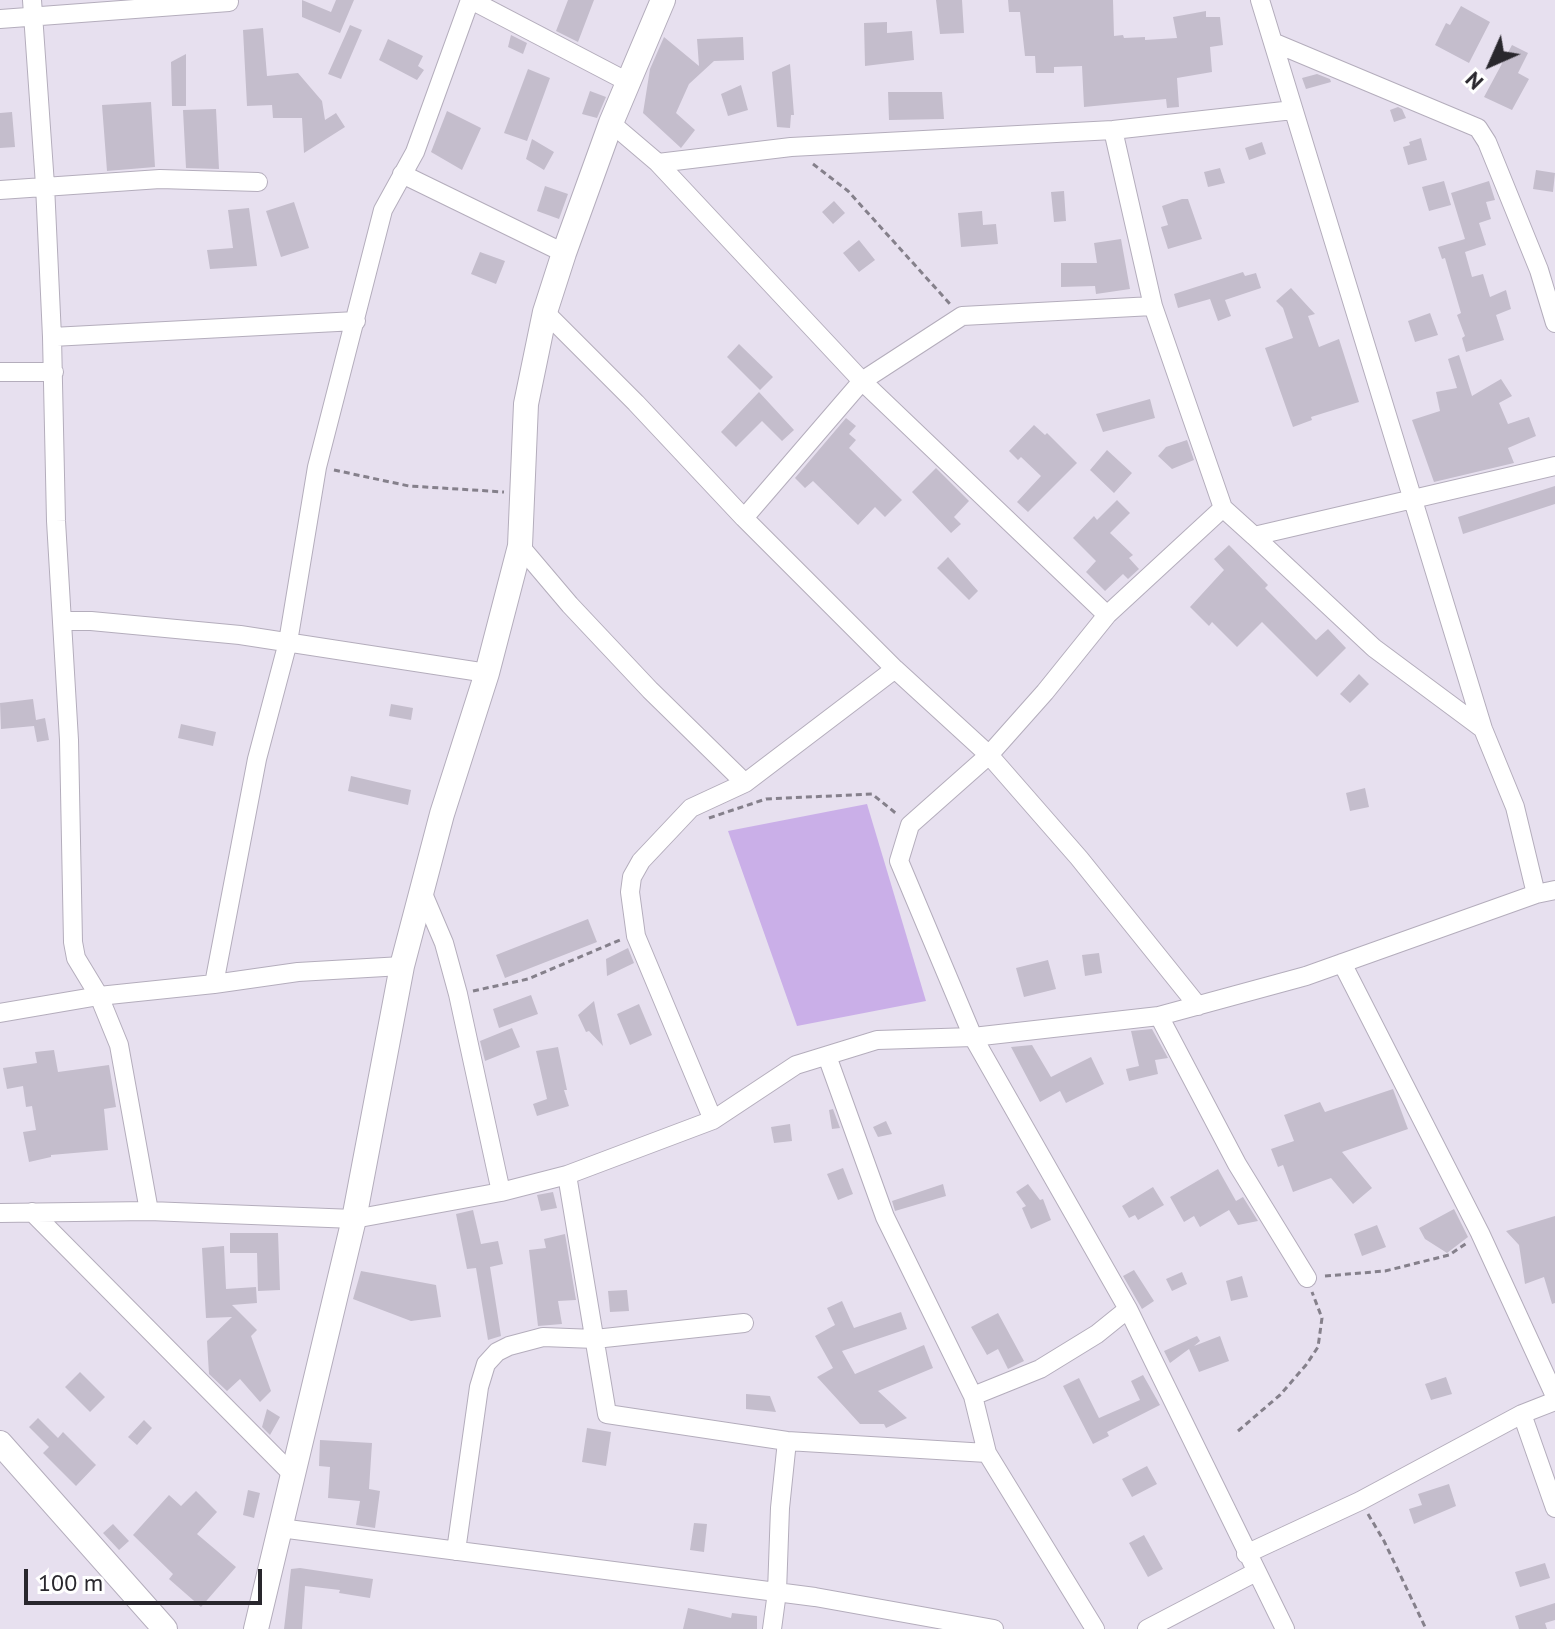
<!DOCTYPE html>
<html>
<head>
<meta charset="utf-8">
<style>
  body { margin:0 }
  #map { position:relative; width:1555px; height:1629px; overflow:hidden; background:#e7e0ef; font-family:"PT Sans",sans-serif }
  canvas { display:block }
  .north { position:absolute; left:1451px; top:24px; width:80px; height:80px; -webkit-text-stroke:6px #fff; paint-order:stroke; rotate:225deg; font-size:22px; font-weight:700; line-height:32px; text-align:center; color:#29272d }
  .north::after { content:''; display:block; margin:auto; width:28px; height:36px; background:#29272d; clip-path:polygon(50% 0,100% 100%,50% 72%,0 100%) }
  .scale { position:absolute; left:24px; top:1569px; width:238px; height:36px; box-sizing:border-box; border:4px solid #29272d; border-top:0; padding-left:10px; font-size:24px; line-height:28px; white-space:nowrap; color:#29272d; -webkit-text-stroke:6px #fff; paint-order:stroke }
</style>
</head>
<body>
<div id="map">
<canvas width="1555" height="1629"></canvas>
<div class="north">N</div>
<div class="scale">100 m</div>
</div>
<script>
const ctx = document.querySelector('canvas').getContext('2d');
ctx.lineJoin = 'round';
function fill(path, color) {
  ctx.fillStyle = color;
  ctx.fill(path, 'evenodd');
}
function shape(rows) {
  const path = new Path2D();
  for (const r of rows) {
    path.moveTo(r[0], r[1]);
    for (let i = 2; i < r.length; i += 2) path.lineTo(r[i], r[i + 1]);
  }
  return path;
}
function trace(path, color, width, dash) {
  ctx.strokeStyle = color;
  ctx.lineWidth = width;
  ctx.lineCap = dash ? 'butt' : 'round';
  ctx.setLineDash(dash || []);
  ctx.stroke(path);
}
const green = shape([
  [867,804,926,1001,797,1026,728,831]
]);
const building = shape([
  [302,0,331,12,336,0,354,0,340,33,302,17],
  [568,0,594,0,578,42,556,31],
  [936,0,962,0,964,33,940,34],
  [1008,0,1113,0,1114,36,1123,35,1124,38,1145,37,1145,40,1177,38,1173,17,1206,11,1206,17,1220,17,1223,45,1210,47,1212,72,1177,78,1179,107,1167,108,1166,99,1084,107,1082,66,1054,67,1054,73,1036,73,1035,56,1025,56,1020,12,1009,12],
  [1461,6,1490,22,1469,63,1435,45,1446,23,1450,25],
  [887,22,887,33,912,31,914,60,865,66,864,23],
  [350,25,362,30,341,79,328,74],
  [263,28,267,76,298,73,322,101,325,120,336,113,345,127,304,153,302,118,273,118,272,105,247,106,243,30],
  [511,35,527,43,523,54,508,47],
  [664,37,699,66,697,39,743,37,744,60,714,61,689,84,676,113,695,130,681,148,643,113,650,69],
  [388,39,423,56,418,66,424,70,417,80,379,60],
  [1512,45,1528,53,1518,73,1529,79,1512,110,1484,97],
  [186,54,186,106,172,106,171,62],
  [790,64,794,115,791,115,790,128,777,127,772,72],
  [528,69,550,78,527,141,504,133],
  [1317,74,1330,79,1331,82,1306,89,1302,78],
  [741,85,748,110,728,116,721,94],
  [590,91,606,97,597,118,582,114],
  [888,92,942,92,944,119,889,120],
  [151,102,155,167,107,171,102,105],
  [1398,107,1402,109,1406,118,1394,122,1390,110],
  [216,109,219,169,186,168,183,110],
  [447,111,481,128,462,170,431,152],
  [12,112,15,147,0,148,0,113],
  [1421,138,1427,160,1408,165,1403,147,1410,145,1409,142],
  [532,139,554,152,544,170,526,159],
  [1262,142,1266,154,1249,160,1245,148],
  [1220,168,1225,183,1208,187,1204,172],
  [1536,170,1555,173,1553,192,1533,189],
  [1444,181,1451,205,1429,211,1422,187],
  [1489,181,1495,200,1486,202,1491,219,1479,223,1486,245,1465,252,1472,277,1483,274,1490,297,1506,290,1511,309,1496,315,1504,340,1466,352,1462,338,1465,336,1457,315,1461,313,1445,258,1442,259,1438,247,1465,239,1451,193],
  [545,186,568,194,559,219,537,211],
  [1064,191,1066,221,1054,222,1051,192],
  [1182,199,1188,199,1202,239,1168,249,1161,227,1168,225,1162,206],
  [834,201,845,213,833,224,822,212],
  [294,202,309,248,281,257,266,211],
  [249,208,257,266,210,269,207,250,233,248,228,210],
  [982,211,983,225,996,224,998,244,961,247,958,213],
  [1121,239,1130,289,1096,294,1095,286,1061,287,1061,263,1097,263,1094,243],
  [859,240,875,260,859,272,843,253],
  [480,252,505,261,496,284,471,274],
  [1243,272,1245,276,1256,273,1261,288,1225,300,1231,316,1218,321,1210,299,1178,308,1174,294],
  [1291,288,1315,314,1308,316,1319,347,1339,339,1359,402,1311,417,1312,420,1293,427,1265,348,1293,338,1283,308,1276,301],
  [1430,313,1438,335,1415,342,1408,321],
  [739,344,773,377,760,390,727,357],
  [1459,355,1472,396,1501,379,1512,396,1499,403,1508,424,1529,417,1536,436,1508,448,1514,463,1434,482,1412,420,1440,411,1436,392,1457,388,1448,359],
  [759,392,794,430,782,441,762,421,736,447,721,432],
  [1150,399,1155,418,1103,432,1096,414],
  [846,418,856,426,849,434,856,440,849,448,902,500,885,517,875,507,858,525,813,481,805,488,795,478],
  [1034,425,1045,435,1047,433,1077,463,1028,512,1017,502,1041,476,1021,457,1018,460,1009,451],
  [1187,440,1194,460,1172,469,1158,456,1166,447],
  [1107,450,1132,473,1114,493,1090,470],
  [936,468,969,501,954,517,961,524,951,533,912,492],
  [1555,486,1555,504,1463,534,1458,517],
  [1117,500,1130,513,1110,533,1133,555,1129,558,1139,569,1128,579,1123,574,1105,591,1086,572,1096,561,1073,538,1094,516,1097,520],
  [1229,545,1268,585,1265,588,1316,640,1328,629,1346,648,1317,677,1262,622,1237,647,1212,622,1209,626,1190,607,1224,570,1214,559],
  [948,557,978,591,969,600,937,568],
  [1359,674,1369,684,1350,703,1340,694],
  [33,699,36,720,45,718,49,740,37,742,34,726,1,729,0,703],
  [391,704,413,708,411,720,389,716],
  [181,724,216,732,213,746,178,738],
  [351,776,411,790,408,805,348,791],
  [1365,788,1369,807,1350,811,1346,793],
  [588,919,597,942,505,978,496,955],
  [628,948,634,963,607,976,606,959],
  [1099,953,1102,973,1085,976,1082,955],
  [1048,960,1056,989,1024,997,1016,968],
  [531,995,538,1014,499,1028,493,1009],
  [594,1001,603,1046,589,1031,586,1032,578,1015],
  [639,1004,652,1035,630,1045,617,1014],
  [512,1028,520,1047,485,1061,480,1041],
  [1152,1029,1168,1058,1155,1060,1158,1074,1129,1081,1126,1069,1139,1066,1131,1031],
  [1032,1045,1051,1077,1091,1057,1104,1084,1066,1103,1060,1091,1040,1102,1011,1047],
  [558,1047,567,1090,564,1090,569,1106,537,1116,533,1104,547,1099,536,1051],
  [54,1050,58,1072,109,1065,116,1107,104,1109,108,1150,51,1155,51,1157,29,1162,23,1132,36,1130,32,1106,26,1107,23,1086,7,1089,3,1068,37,1063,35,1052],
  [1393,1089,1408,1129,1342,1152,1372,1188,1353,1204,1331,1178,1293,1192,1283,1165,1278,1167,1271,1149,1294,1141,1284,1115,1320,1102,1325,1112],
  [833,1109,840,1128,832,1129,829,1110],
  [886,1121,892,1134,878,1137,873,1127],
  [790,1124,792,1141,774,1143,771,1127],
  [843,1168,853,1194,838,1200,827,1174],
  [1218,1169,1236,1201,1243,1197,1258,1221,1238,1225,1229,1210,1200,1227,1194,1216,1184,1222,1170,1197],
  [943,1184,946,1196,895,1211,892,1201],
  [1028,1184,1040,1200,1043,1199,1051,1220,1031,1229,1022,1208,1026,1206,1016,1192],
  [1153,1187,1164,1205,1138,1220,1135,1215,1129,1218,1122,1206],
  [553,1192,557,1208,541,1211,537,1195],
  [1454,1209,1468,1237,1447,1253,1425,1239,1419,1228],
  [473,1210,481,1244,498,1241,503,1264,490,1267,501,1336,488,1340,476,1268,467,1269,456,1214],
  [1555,1216,1555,1303,1552,1304,1544,1277,1525,1284,1519,1245,1506,1231],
  [1377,1225,1386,1247,1362,1256,1354,1234],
  [230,1233,278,1233,280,1290,258,1291,257,1253,230,1253],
  [565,1234,576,1300,558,1301,562,1324,538,1326,529,1250,546,1248,544,1239],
  [224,1246,226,1289,256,1287,257,1303,232,1305,257,1330,251,1336,271,1391,260,1402,240,1379,227,1391,209,1374,207,1341,232,1317,206,1318,202,1248],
  [1134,1270,1154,1301,1142,1309,1123,1276],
  [361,1271,436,1285,441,1317,411,1321,353,1299],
  [1182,1272,1187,1284,1172,1291,1166,1279],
  [1242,1276,1248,1297,1231,1301,1226,1281],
  [627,1290,629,1311,610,1312,608,1291],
  [842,1301,854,1328,901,1312,907,1329,842,1351,855,1374,924,1345,933,1368,878,1391,907,1418,886,1428,884,1424,860,1424,817,1377,833,1368,815,1336,835,1325,827,1308],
  [998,1313,1024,1361,1008,1369,998,1349,987,1355,971,1327],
  [1197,1336,1200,1341,1194,1346,1220,1336,1229,1361,1199,1372,1189,1349,1170,1363,1164,1351],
  [80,1372,105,1397,90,1412,65,1387],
  [1143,1375,1160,1405,1107,1432,1109,1436,1093,1444,1063,1386,1079,1378,1099,1418,1140,1400,1131,1381],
  [1446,1377,1452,1394,1431,1400,1425,1384],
  [746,1394,770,1396,776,1412,746,1409],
  [267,1409,280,1417,270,1435,262,1427],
  [38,1418,58,1438,63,1432,96,1465,76,1486,43,1453,49,1447,29,1427],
  [144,1420,152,1428,137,1445,128,1437],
  [587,1428,611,1432,606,1466,582,1462],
  [320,1440,372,1443,369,1489,380,1491,375,1528,356,1525,360,1501,328,1498,330,1467,319,1466],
  [1147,1466,1157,1484,1132,1497,1122,1479],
  [1449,1484,1456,1506,1414,1524,1409,1509,1422,1505,1418,1494],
  [248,1490,260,1493,254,1518,243,1515],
  [196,1491,217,1512,197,1534,236,1567,201,1607,169,1579,173,1574,133,1535,169,1495,181,1506],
  [694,1523,707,1524,704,1552,690,1550],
  [113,1524,129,1541,119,1550,103,1533],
  [1144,1535,1163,1569,1148,1577,1129,1543],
  [1545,1563,1550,1578,1520,1587,1515,1572],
  [300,1568,373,1579,370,1598,339,1593,340,1590,305,1586,302,1629,284,1629,291,1569],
  [1555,1603,1555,1620,1545,1623,1547,1629,1519,1629,1515,1616],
  [688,1608,731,1618,732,1613,757,1616,757,1629,683,1629]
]);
const path = shape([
  [813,164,848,191,950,304],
  [334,470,409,486,504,492],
  [709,818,766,799,872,794,898,815],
  [473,991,528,979,620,940],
  [1325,1276,1385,1271,1449,1255,1467,1243],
  [1238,1431,1280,1395,1306,1365,1318,1347,1322,1318,1312,1292],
  [1368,1514,1384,1541,1426,1629]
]);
const street = shape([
  [32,0,45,185,52,337,56,521,69,740,73,942,76,958,99,996,119,1045,149,1211],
  [471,0,628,82],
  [1260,0,1483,729,1515,807,1536,894,1555,890],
  [0,19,229,2],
  [1275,43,1478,128,1487,142,1539,270,1555,323],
  [611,123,658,163,862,381,1107,615],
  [1113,130,1153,306,1223,508,1254,536,1555,466],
  [658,163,791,147,1113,130,1293,110],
  [402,174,564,253],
  [0,190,160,179,258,182],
  [545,312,636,403,744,518,895,669,989,755,1079,858,1198,1006],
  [52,337,356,321],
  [0,372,54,372],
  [1223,508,1107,615,1045,692,989,755,910,825,899,861,973,1037,1128,1309,1285,1629],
  [744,518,862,381,962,316,1153,306],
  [1254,536,1374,648,1483,729],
  [520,546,570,605,650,690,745,783],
  [63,621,91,621,240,635,487,673],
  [421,889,444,943,458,994,501,1192],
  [1342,963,1480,1233,1555,1396],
  [214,984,257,759,288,642,317,467,383,210,415,152,470,0],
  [0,1013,99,996,214,984,298,972,402,966],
  [1159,1016,1237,1164,1307,1278],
  [827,1056,885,1217,973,1396,987,1453,1095,1629],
  [713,1120,636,936,630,892,632,877,641,861,691,808,745,783,895,669],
  [567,1175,607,1414,787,1441,987,1453],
  [32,1212,293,1475],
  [0,1213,149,1211,354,1219,501,1192,567,1175,713,1120,796,1065,877,1040,973,1037,1159,1016,1306,976,1536,894],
  [973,1396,1040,1369,1097,1334,1128,1309],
  [1522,1414,1555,1508],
  [280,1528,815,1597,994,1629],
  [456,1551,479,1387,486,1364,497,1352,509,1346,543,1337,595,1339,744,1323],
  [1246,1554,1360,1501,1522,1414,1555,1401],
  [772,1629,777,1592,780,1508,787,1441],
  [1147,1629,1256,1572]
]);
const secondary = shape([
  [0,1443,165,1629],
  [256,1629,354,1219,402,966,442,814,487,673,520,546,526,404,545,312,564,253,611,123,663,0]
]);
fill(green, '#caafe8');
fill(building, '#c4bdcc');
trace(street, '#b4adbc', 20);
trace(secondary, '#b4adbc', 26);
trace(path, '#85808b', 3, [6, 4]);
trace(street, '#fff', 18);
trace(secondary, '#fff', 24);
</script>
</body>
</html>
